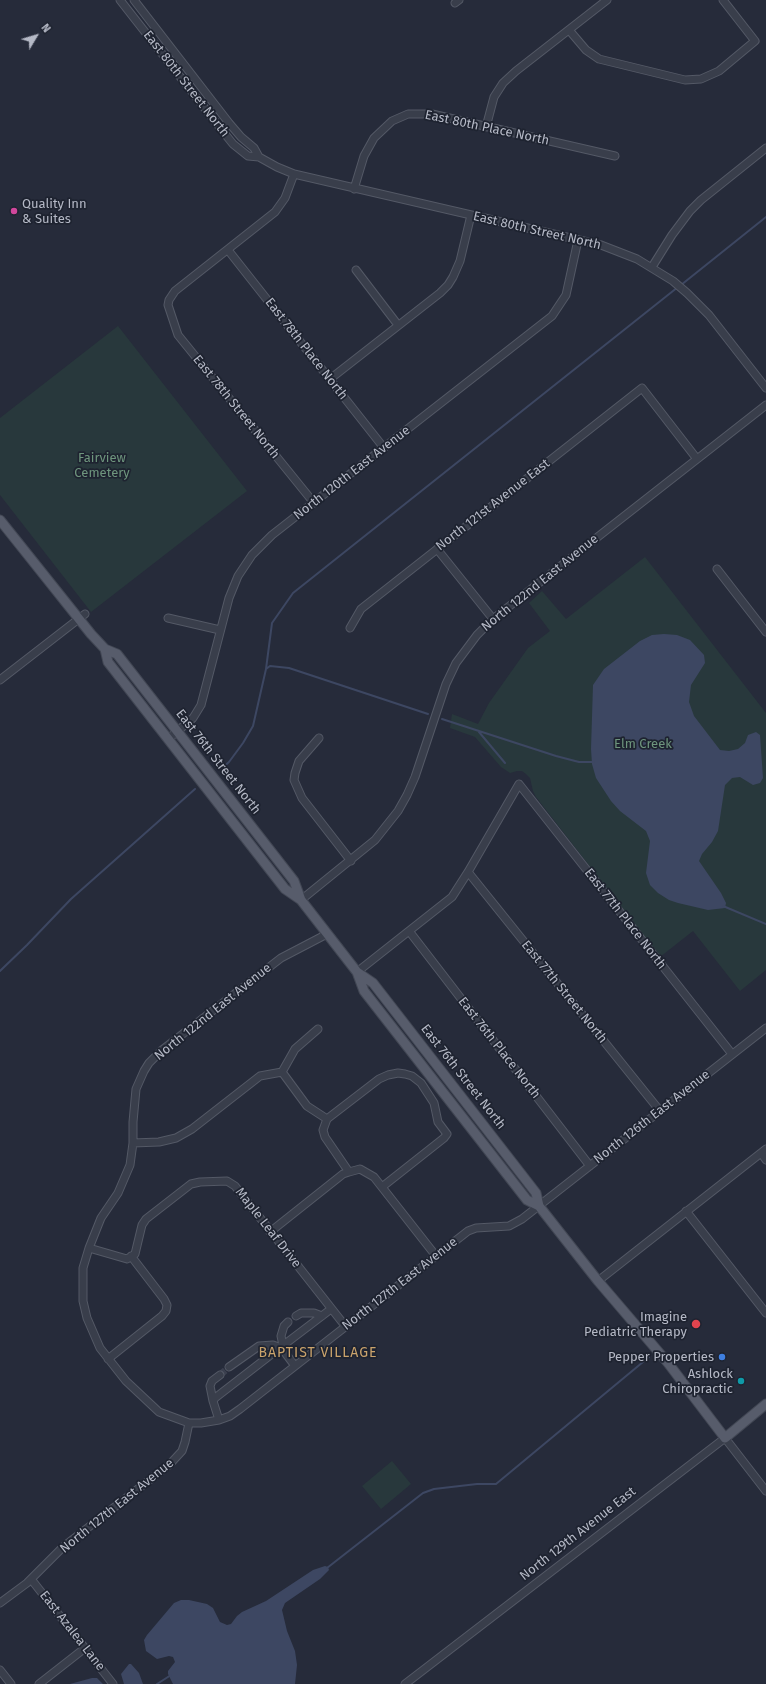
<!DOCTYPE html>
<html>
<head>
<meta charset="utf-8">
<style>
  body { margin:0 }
  #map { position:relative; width:766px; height:1684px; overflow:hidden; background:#262b3a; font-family:"Fira Sans",sans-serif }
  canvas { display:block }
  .north { position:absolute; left:16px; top:16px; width:40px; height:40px; -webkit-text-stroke:3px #1e2330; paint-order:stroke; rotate:52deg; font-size:11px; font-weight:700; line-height:16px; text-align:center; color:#b5b9c6 }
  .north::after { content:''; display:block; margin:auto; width:14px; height:18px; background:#b5b9c6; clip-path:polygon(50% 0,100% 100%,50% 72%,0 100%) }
</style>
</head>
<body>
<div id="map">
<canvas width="766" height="1684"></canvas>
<div class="north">N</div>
</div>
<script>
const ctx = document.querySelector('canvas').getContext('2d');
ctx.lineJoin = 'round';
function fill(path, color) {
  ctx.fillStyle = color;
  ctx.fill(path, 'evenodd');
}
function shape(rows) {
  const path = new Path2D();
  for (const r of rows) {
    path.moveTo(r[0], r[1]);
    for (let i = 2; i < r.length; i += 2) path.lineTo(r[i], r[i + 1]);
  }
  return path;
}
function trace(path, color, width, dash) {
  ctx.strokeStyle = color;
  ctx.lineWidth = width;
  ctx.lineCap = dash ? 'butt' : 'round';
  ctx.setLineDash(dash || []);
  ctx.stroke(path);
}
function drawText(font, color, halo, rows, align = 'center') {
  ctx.font = font + ' "Fira Sans",sans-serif';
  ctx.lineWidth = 3.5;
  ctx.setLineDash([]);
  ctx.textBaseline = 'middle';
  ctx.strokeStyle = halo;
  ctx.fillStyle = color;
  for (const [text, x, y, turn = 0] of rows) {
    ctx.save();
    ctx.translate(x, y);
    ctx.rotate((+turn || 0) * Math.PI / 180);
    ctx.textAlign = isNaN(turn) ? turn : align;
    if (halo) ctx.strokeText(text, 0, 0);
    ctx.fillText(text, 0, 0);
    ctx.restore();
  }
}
const green = shape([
  [118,326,247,491,91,612,0,495,0,418],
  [645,557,766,713,766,970,740,991,693,931,660,957,536,797,533,791,530,778,526,774,522,771,517,771,510,773,501,767,475,737,450,728,452,714,478,724,489,703,528,648,550,631,529,603,542,591,566,619],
  [392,1461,411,1484,381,1509,362,1486]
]);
const water = shape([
  [664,634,677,635,690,640,704,655,705,663,691,685,689,702,694,716,720,750,729,751,738,749,745,743,748,735,756,732,760,735,763,778,760,783,753,785,740,777,732,778,725,785,718,831,712,842,702,854,699,861,721,893,726,903,725,908,708,910,678,903,669,900,658,893,650,885,646,873,650,841,646,831,620,811,611,801,596,778,592,764,591,749,593,685,604,669,640,641,652,635],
  [325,1566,328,1567,329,1570,320,1579,285,1603,282,1610,287,1631,295,1651,297,1665,295,1684,173,1684,168,1674,168,1671,175,1662,173,1657,169,1656,157,1659,146,1651,144,1640,147,1635,174,1603,181,1600,189,1600,207,1604,213,1608,220,1622,227,1625,231,1624,237,1616,242,1612,266,1601,313,1570],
  [129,1664,131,1664,139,1673,143,1684,124,1684,121,1674],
  [92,1678,97,1678,103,1684,70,1684]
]);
const stream = shape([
  [681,285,766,217],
  [266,669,270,666,289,668,428,714],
  [442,719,556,756,579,762,594,762],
  [479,732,505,763],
  [221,769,229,762,243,743,253,726,266,669,272,623,293,593,678,287],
  [723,906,766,924],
  [0,971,27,945,71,899,195,789],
  [327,1568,423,1493,434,1489,477,1484,496,1484,649,1357],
  [157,1684,171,1675]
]);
const minorTunnel = shape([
  [220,1375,229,1367]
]);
const minor = shape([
  [120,0,221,129,233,144,248,156,259,157,277,167,294,174,601,245,637,259,673,281,687,293,709,315,766,388],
  [134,0,229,123,241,137,254,148,259,157],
  [455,3,459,0],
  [569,30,586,50,599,59,685,80,701,79,719,71,755,41,723,0],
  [486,127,494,97,503,83,516,71,607,0],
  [294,174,285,198,275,212,175,291,169,300,168,305,178,335,314,503],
  [354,189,364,156,374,138,392,121,408,114,432,114,615,156],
  [228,250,384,448],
  [652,267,672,235,690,211,701,200,766,148],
  [356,270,398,325],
  [330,379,440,293,448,285,453,277,460,261,471,215],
  [437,549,493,619],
  [717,569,766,632],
  [168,618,220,630],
  [350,628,361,609,642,388,697,459],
  [0,680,85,614],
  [319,738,299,761,295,773,294,780,302,798,351,861],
  [168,739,193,718,201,705,229,598,238,576,252,555,272,535,552,316,566,295,578,240],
  [468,872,660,1111],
  [301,900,375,840,398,811,407,795,415,777,446,684,456,663,477,635,493,619,766,405],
  [409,931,590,1166],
  [327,934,281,958,162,1050,149,1063,144,1071,136,1089,133,1122,133,1143,130,1165,118,1193,101,1218,89,1248,83,1268,83,1301,87,1318,100,1348,126,1381,159,1412,189,1423,201,1423,219,1420,230,1416,240,1409,468,1231,476,1228,509,1226,522,1219,766,1028],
  [357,972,452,897,468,872,519,784,732,1054],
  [282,1072,307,1106,327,1119,323,1130,325,1137,349,1172,360,1169,374,1177,436,1256],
  [327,1119,379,1079,388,1075,398,1073,405,1074,412,1076,421,1083,434,1103,438,1122,447,1134,444,1138,382,1187],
  [133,1143,159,1142,176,1138,192,1129,260,1076,282,1072,295,1049,318,1029],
  [761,1153,766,1160],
  [686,1211,766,1313],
  [270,1232,343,1174,349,1172],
  [89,1248,127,1259,135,1254,142,1225,146,1219,191,1184,200,1182,227,1181,235,1186,346,1327],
  [598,1281,766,1149],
  [296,1316,301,1313,314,1313,322,1316],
  [108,1359,162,1316,166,1311,167,1305,164,1299,131,1256],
  [295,1366,286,1354,284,1350,285,1344,331,1309],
  [229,1367,259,1346,273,1345,284,1349],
  [213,1401,210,1386,212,1381,220,1375],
  [219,1420,213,1401,215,1398,277,1350,284,1350,281,1336,284,1326,288,1322],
  [31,1579,113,1684],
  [0,1603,27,1583,63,1547,170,1464,182,1451,185,1442,189,1423],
  [0,1670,11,1684],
  [39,1684,85,1648],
  [405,1684,725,1438,766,1491]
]);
const major = shape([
  [0,520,91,634,105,649,117,654,294,881,301,900,357,972,373,983,536,1193,539,1206],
  [105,649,108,662,285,889,301,900],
  [357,972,364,991,527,1200,539,1206,598,1281,668,1363,725,1438,766,1404]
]);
const markers = [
  [14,211,4,"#d1479c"],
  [696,1324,5,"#e0444e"],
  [722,1357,4,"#3f7fe0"],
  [741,1381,4,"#0f9aa8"]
];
const streetNames = [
  ["East 80th Street North",186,84,52],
  ["East 80th Place North",487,128,12],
  ["East 80th Street North",537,231,13],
  ["East 78th Place North",306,349,52],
  ["East 78th Street North",236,407,51],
  ["North 120th East Avenue",352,473,-38],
  ["North 121st Avenue East",493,505,-38],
  ["North 122nd East Avenue",540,583,-39],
  ["East 76th Street North",218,762,52],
  ["East 77th Place North",625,919,52],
  ["East 77th Street North",564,992,51],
  ["North 122nd East Avenue",213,1012,-39],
  ["East 76th Place North",499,1048,52],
  ["East 76th Street North",463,1077,52],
  ["North 126th East Avenue",652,1117,-38],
  ["Maple Leaf Drive",268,1228,52],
  ["North 127th East Avenue",400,1284,-38],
  ["North 127th East Avenue",117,1506,-39],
  ["North 129th Avenue East",578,1534,-38],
  ["East Azalea Lane",72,1631,52]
];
const poiNames = [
  ["Quality Inn",22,204,"left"],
  ["& Suites",22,219,"left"],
  ["Imagine",687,1317],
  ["Pediatric Therapy",687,1332],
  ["Pepper Properties",714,1357],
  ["Ashlock",733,1374],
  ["Chiropractic",733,1389]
];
const parkNames = [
  ["Fairview",102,458],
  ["Cemetery",102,473],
  ["Elm Creek",643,744]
];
const neighbourhoodNames = [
  ["BAPTIST VILLAGE",318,1353]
];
fill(green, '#28383c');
fill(water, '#3d4762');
trace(stream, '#3d4762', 2);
trace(minorTunnel, '#3b404f', 7, [7, 3.5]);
trace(minor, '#545966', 9);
trace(major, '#424754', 11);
trace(minor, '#393e4b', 7);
trace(major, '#575c6b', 9);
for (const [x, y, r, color] of markers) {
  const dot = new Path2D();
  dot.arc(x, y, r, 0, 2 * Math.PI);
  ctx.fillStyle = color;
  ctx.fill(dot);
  trace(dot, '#1e2330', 1.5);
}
drawText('13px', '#b5b9c6', '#1e2330', streetNames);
drawText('13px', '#b5b9c6', '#1e2330', poiNames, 'right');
drawText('13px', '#6e957d', '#1e2330', parkNames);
ctx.letterSpacing = '1px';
drawText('14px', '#caa36c', '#1e2330', neighbourhoodNames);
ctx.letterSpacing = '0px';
</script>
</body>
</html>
